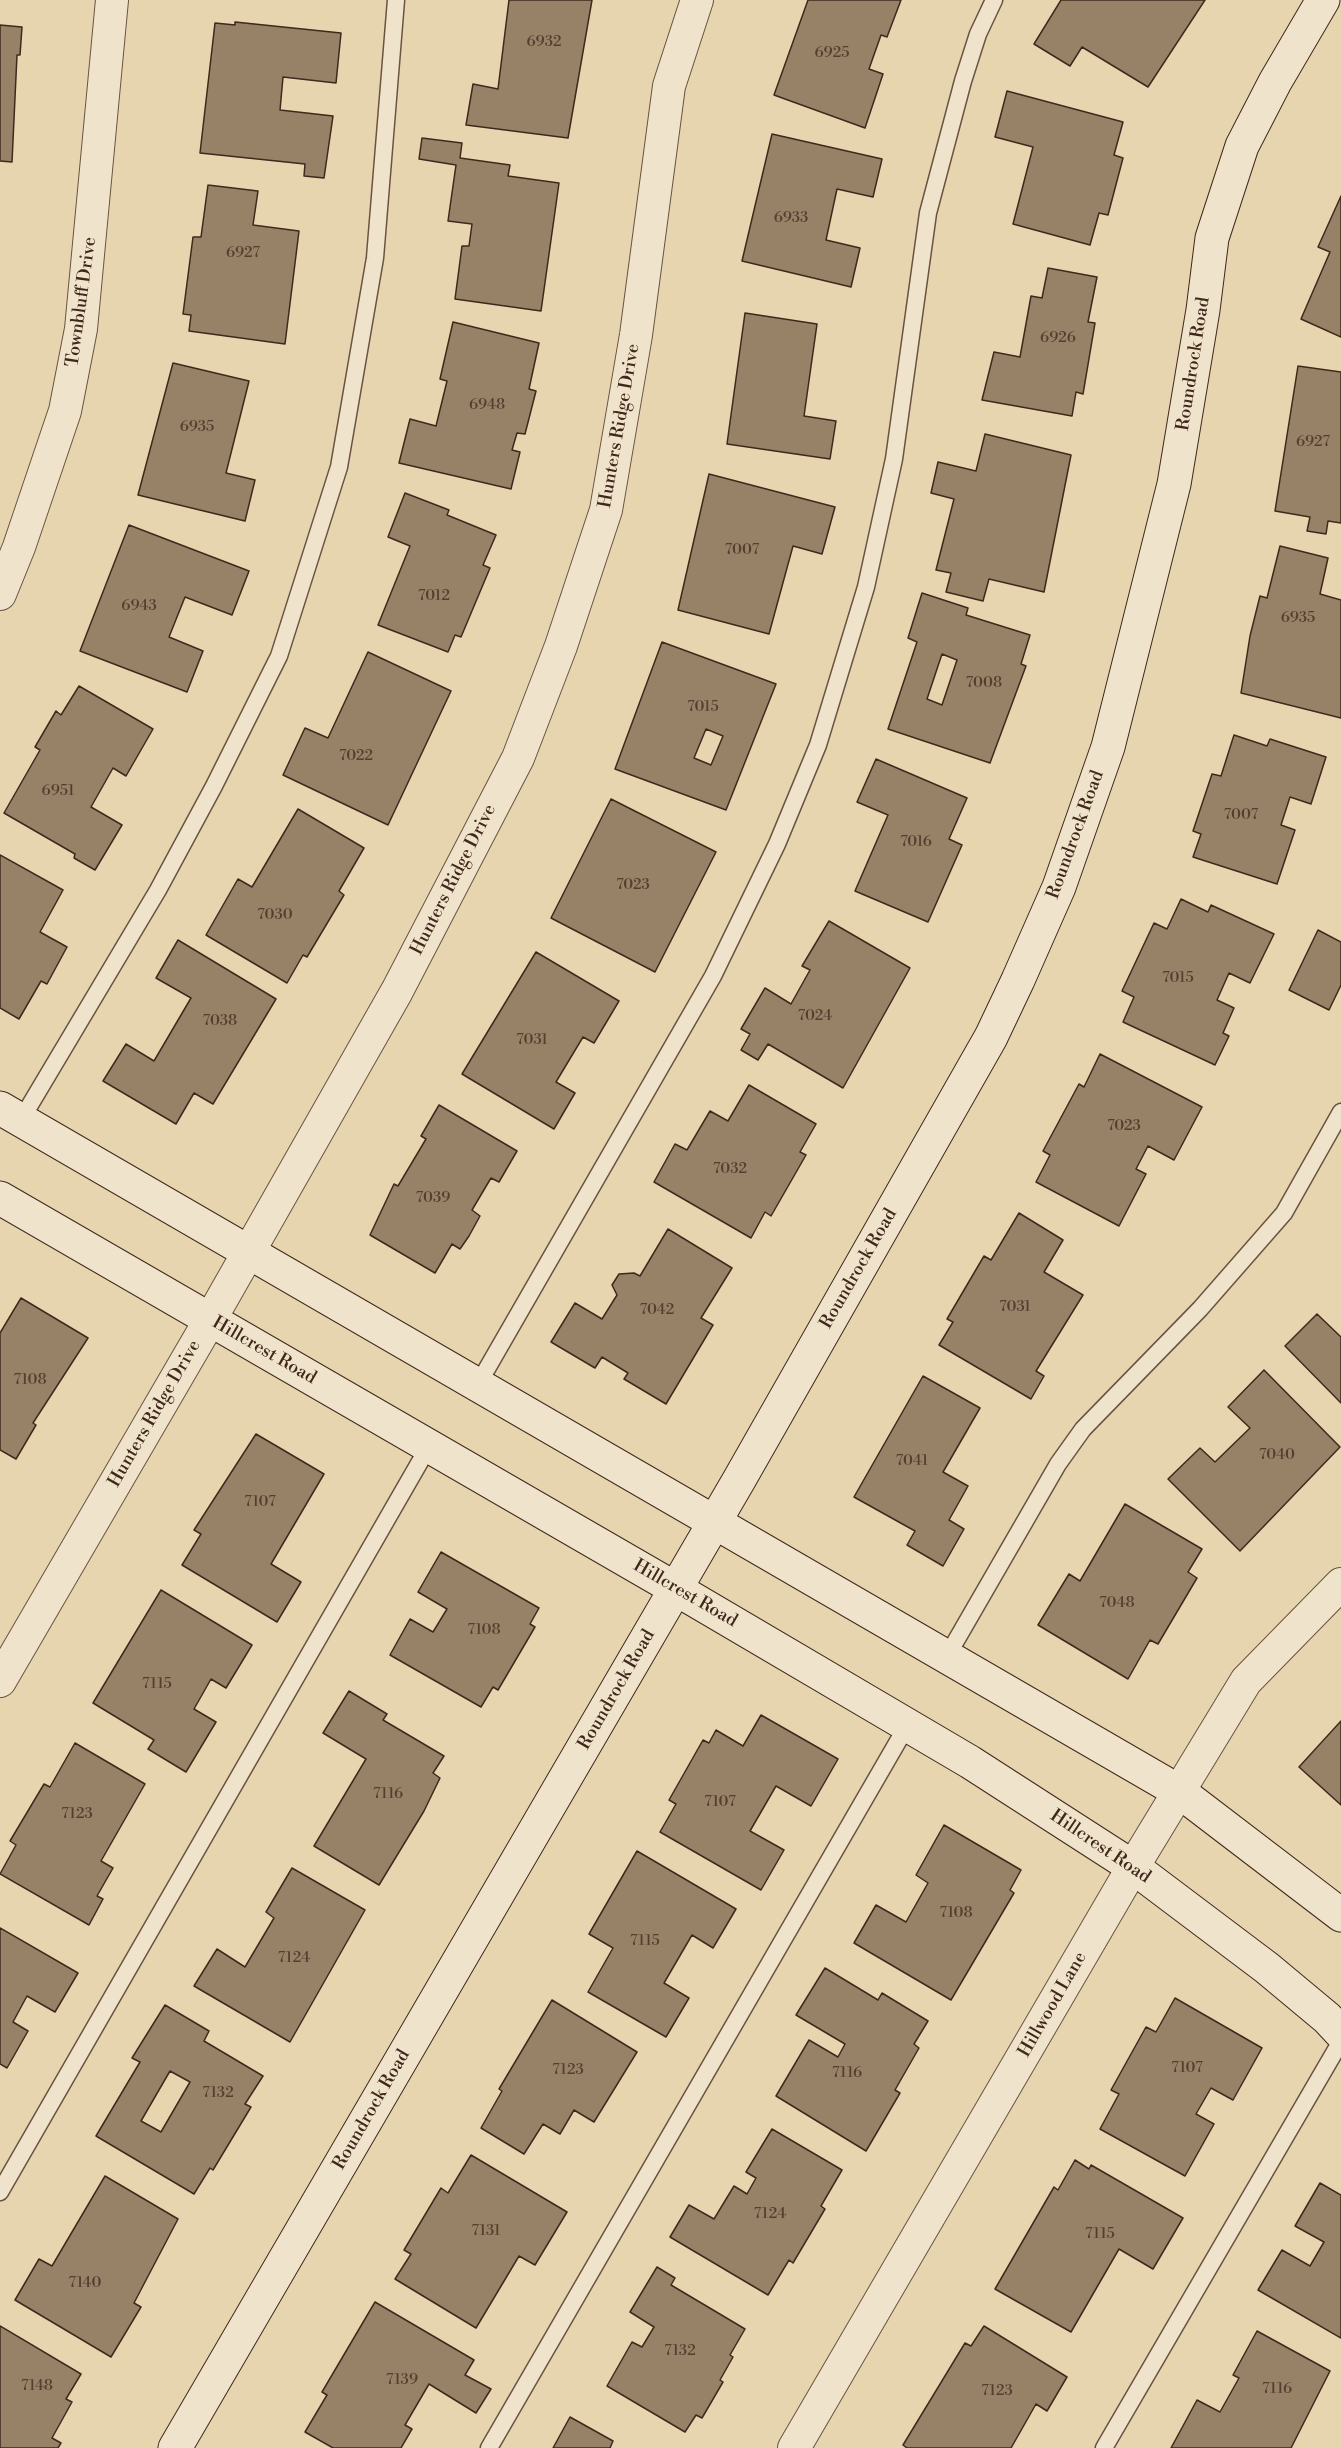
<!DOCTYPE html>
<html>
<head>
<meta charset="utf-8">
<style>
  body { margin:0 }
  canvas { display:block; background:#e6d5af }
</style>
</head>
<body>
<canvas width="1341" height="2448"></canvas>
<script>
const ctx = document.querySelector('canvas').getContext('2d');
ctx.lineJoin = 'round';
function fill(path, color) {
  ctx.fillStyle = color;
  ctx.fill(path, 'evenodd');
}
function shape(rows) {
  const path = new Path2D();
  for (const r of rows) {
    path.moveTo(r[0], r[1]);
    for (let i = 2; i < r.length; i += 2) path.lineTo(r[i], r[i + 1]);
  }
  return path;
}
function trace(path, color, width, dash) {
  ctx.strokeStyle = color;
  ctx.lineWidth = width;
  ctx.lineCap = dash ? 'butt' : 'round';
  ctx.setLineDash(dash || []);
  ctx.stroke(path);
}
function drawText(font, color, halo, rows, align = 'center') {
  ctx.font = font + ' "Libre Bodoni",serif';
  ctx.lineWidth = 4.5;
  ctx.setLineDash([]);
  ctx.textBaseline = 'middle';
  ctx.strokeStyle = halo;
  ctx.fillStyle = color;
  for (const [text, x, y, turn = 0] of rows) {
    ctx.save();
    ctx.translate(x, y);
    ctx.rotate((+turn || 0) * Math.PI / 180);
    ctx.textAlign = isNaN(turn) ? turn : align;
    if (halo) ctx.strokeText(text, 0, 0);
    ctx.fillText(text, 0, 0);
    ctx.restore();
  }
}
const building = shape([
  [509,0,592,0,568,138,466,125,473,84,498,89,509,0],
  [808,0,901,0,887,37,881,35,869,69,883,74,865,128,774,95,808,0],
  [1061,0,1205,0,1148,87,1082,47,1070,66,1034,44,1061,0],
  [235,22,341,33,336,83,283,77,280,110,333,116,324,178,304,176,305,164,200,153,215,23,235,25,235,22],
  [0,25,22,27,20,55,17,55,12,162,0,161,0,25],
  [1007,91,1123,122,1114,155,1123,158,1108,215,1099,213,1090,245,1013,224,1033,147,995,137,1007,91],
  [772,134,882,159,873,197,837,189,826,240,860,248,851,287,742,261,772,134],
  [422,138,462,143,460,158,510,165,508,176,559,183,541,311,455,299,462,246,469,246,472,224,448,221,456,165,419,159,422,138],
  [208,185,258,191,253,225,299,231,285,344,189,331,191,315,183,314,193,237,201,237,208,185],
  [1341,196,1341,337,1301,319,1330,252,1318,247,1341,196],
  [1048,268,1097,277,1088,322,1095,323,1083,394,1076,392,1072,416,982,400,994,352,1020,357,1031,296,1042,298,1048,268],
  [745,313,817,324,804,416,836,421,830,459,727,444,745,313],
  [453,322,539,343,529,389,536,391,525,434,517,433,512,450,520,452,511,489,399,463,410,419,436,426,447,381,440,379,453,322],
  [173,363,249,381,226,473,255,480,245,521,138,495,173,363],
  [1298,366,1341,372,1341,523,1328,521,1326,534,1307,531,1310,517,1275,511,1298,366],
  [985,434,1071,455,1044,592,989,579,983,601,946,592,951,573,936,570,954,499,931,493,938,462,976,471,985,434],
  [709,474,835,507,822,554,793,546,769,634,678,610,709,474],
  [405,493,449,510,447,515,496,535,483,565,490,568,461,637,455,635,448,652,378,625,410,546,388,537,405,493],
  [129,525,249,571,232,615,185,597,169,637,203,651,187,692,80,651,129,525],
  [1280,546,1328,558,1320,594,1341,600,1341,718,1241,693,1250,636,1260,596,1267,598,1280,546],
  [922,593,968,608,966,615,1030,635,1021,664,1026,666,990,763,888,729,917,642,908,638,922,593],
  [942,654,957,660,942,705,927,699,942,654],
  [662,642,776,684,726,810,615,769,662,642],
  [706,729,723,736,711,765,694,758,706,729],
  [368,652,451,691,388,825,283,775,305,728,328,738,368,652],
  [79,686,153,729,126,776,113,768,91,807,122,825,95,870,74,858,75,854,4,813,40,750,35,747,56,711,61,715,79,686],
  [1234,735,1267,746,1270,739,1326,757,1311,804,1290,797,1281,825,1295,830,1277,884,1193,857,1201,834,1193,831,1212,774,1221,776,1234,735],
  [876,759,967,798,949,839,962,845,928,922,855,891,888,815,857,802,876,759],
  [611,799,716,852,655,972,551,918,611,799],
  [298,809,364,848,339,891,344,895,307,957,303,955,287,983,206,935,238,879,252,887,298,809],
  [0,855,63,890,40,932,67,947,47,984,41,981,19,1019,0,1008,0,855],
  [1181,899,1208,912,1211,905,1274,934,1250,983,1229,973,1217,1000,1234,1008,1223,1033,1229,1036,1215,1065,1123,1022,1134,997,1122,991,1154,923,1167,929,1181,899],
  [829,921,910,968,843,1088,768,1044,758,1060,741,1050,750,1034,741,1029,765,988,791,1004,810,970,802,966,829,921],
  [1318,930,1341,942,1341,985,1329,1010,1289,990,1318,930],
  [178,940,276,999,213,1104,194,1093,176,1124,103,1081,126,1044,154,1061,191,998,156,978,178,940],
  [536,952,619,1001,594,1043,583,1037,556,1082,575,1093,554,1129,462,1074,536,952],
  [1100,1054,1202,1107,1174,1160,1148,1146,1136,1169,1146,1174,1119,1226,1036,1182,1050,1155,1043,1151,1079,1084,1084,1087,1100,1054],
  [749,1085,816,1124,800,1152,806,1155,771,1216,765,1212,751,1238,654,1182,675,1144,687,1150,710,1111,728,1121,749,1085],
  [439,1105,517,1151,499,1182,491,1178,472,1210,480,1216,469,1236,460,1249,452,1244,435,1273,370,1235,394,1184,398,1186,426,1139,421,1136,439,1105],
  [1019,1213,1063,1240,1044,1272,1083,1295,1036,1371,1044,1376,1031,1399,939,1345,953,1322,947,1319,984,1256,991,1260,1019,1213],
  [668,1229,732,1268,701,1318,713,1325,666,1404,624,1379,628,1373,602,1357,595,1368,551,1342,575,1303,602,1319,617,1295,612,1285,619,1274,634,1273,640,1276,668,1229],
  [21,1298,88,1338,33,1423,36,1425,16,1459,0,1450,0,1333,21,1298],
  [1317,1314,1341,1337,1341,1403,1285,1346,1317,1314],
  [1264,1370,1340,1447,1240,1551,1168,1479,1200,1448,1215,1462,1250,1428,1228,1407,1264,1370],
  [923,1376,980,1408,943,1472,968,1486,949,1520,964,1529,943,1566,907,1545,915,1531,854,1497,923,1376],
  [256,1434,324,1474,271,1564,301,1582,277,1622,182,1565,201,1534,194,1530,256,1434],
  [1125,1504,1202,1549,1188,1572,1197,1578,1158,1644,1150,1640,1128,1679,1038,1625,1069,1574,1080,1581,1125,1504],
  [441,1552,539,1608,530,1624,535,1627,498,1690,493,1687,481,1707,390,1655,410,1619,433,1632,447,1609,418,1592,441,1552],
  [161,1590,252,1645,226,1688,211,1679,194,1709,216,1722,186,1772,148,1749,154,1740,93,1703,161,1590],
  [349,1691,387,1714,383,1720,444,1756,433,1773,440,1778,424,1811,379,1885,314,1846,366,1759,323,1733,349,1691],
  [761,1715,838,1759,811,1806,776,1786,750,1831,784,1850,761,1890,660,1832,676,1804,669,1800,703,1740,709,1743,716,1730,743,1746,761,1715],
  [1341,1721,1341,1805,1299,1767,1341,1721],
  [75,1743,145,1784,101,1861,113,1868,97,1896,103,1899,89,1925,0,1874,16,1845,10,1841,44,1784,50,1787,75,1743],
  [944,1825,1021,1870,1010,1890,1014,1893,951,2000,854,1943,876,1905,906,1922,928,1883,916,1875,944,1825],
  [637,1851,736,1909,713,1948,692,1935,664,1983,689,1998,666,2037,588,1992,613,1948,589,1934,637,1851],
  [292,1868,365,1910,290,2042,194,1986,217,1949,245,1967,274,1918,266,1912,292,1868],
  [0,1928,78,1973,55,2012,27,1996,13,2022,28,2031,7,2068,0,2064,0,1928],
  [825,1968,878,2000,882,1993,928,2021,914,2044,919,2048,895,2090,900,2093,866,2151,776,2096,809,2040,838,2057,845,2044,796,2015,825,1968],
  [1175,1998,1262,2048,1233,2100,1211,2088,1196,2114,1214,2124,1185,2176,1100,2129,1119,2094,1111,2090,1146,2027,1156,2032,1175,1998],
  [552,2000,637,2052,594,2122,574,2110,560,2134,543,2124,524,2154,481,2128,502,2091,499,2089,552,2000],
  [165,2005,209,2031,204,2041,263,2076,245,2104,251,2107,213,2170,210,2168,194,2194,96,2136,140,2062,132,2058,165,2005],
  [170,2071,190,2082,161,2132,141,2121,170,2071],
  [772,2129,842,2170,821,2206,825,2209,793,2263,789,2260,768,2295,670,2237,689,2205,714,2219,734,2186,747,2194,756,2178,746,2172,772,2129],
  [471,2155,567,2212,535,2265,519,2256,476,2328,395,2279,411,2254,404,2250,441,2188,448,2193,471,2155],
  [1075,2160,1089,2169,1091,2165,1183,2218,1153,2269,1119,2249,1071,2332,995,2289,1054,2187,1058,2190,1075,2160],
  [105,2176,178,2219,134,2303,141,2307,111,2357,15,2300,39,2259,52,2266,105,2176],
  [1320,2183,1341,2195,1341,2338,1258,2290,1282,2250,1310,2266,1324,2242,1295,2226,1320,2183],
  [657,2267,675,2278,671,2285,745,2329,730,2355,733,2357,720,2380,723,2382,702,2418,696,2415,685,2432,607,2386,632,2342,642,2347,654,2327,630,2312,657,2267],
  [375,2302,474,2360,465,2375,491,2389,476,2413,429,2384,405,2425,412,2429,401,2448,333,2448,305,2432,327,2395,322,2392,375,2302],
  [0,2326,81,2374,66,2399,72,2402,52,2438,61,2443,58,2448,0,2448,0,2326],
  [984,2326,1067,2377,1047,2411,1036,2404,1011,2448,907,2448,903,2445,965,2343,971,2346,984,2326],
  [1257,2331,1330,2371,1291,2448,1171,2448,1197,2400,1220,2412,1239,2378,1233,2375,1257,2331],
  [570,2417,613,2441,610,2448,553,2448,570,2417]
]);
const lane = shape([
  [21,1120,158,890,214,786,279,656,339,467,375,258,396,0],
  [477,1386,713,976,777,844,818,745,866,587,894,459,928,213,963,81,978,34,994,0],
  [946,1658,1058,1464,1083,1429,1200,1309,1284,1213,1341,1112],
  [0,2192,429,1446],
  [489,2448,908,1724],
  [1104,2448,1341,2041]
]);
const street = shape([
  [0,594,19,547,65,411,81,329,112,0],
  [0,1681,210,1320,397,991,518,758,561,646,606,510,636,335,669,86,697,0],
  [794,2448,1133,1867,1246,1681,1341,1584]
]);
const secondary = shape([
  [0,1108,1180,1792,1341,1915],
  [0,1198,676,1589,970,1762,1133,1867,1267,1968,1327,2018,1341,2033],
  [175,2448,739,1480,991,1037,1018,980,1059,887,1108,747,1174,484,1203,310,1212,238,1242,146,1275,82,1323,0]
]);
const numberNames = [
  ["6932",544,42],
  ["6925",832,53],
  ["6933",791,218],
  ["6927",243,253],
  ["6926",1058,338],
  ["6948",487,405],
  ["6935",197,427],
  ["6927",1313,442],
  ["7007",742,550],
  ["7012",434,596],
  ["6943",139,606],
  ["6935",1298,618],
  ["7008",984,683],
  ["7015",703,707],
  ["7022",356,756],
  ["6951",58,791],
  ["7007",1241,815],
  ["7016",916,842],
  ["7023",633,885],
  ["7030",275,915],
  ["7015",1178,978],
  ["7024",815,1016],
  ["7038",220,1021],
  ["7031",532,1040],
  ["7023",1124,1126],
  ["7032",730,1169],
  ["7039",433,1198],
  ["7031",1015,1307],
  ["7042",657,1310],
  ["7108",30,1380],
  ["7040",1277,1455],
  ["7041",912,1461],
  ["7107",260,1502],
  ["7048",1117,1603],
  ["7108",484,1630],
  ["7115",157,1684],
  ["7116",388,1794],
  ["7107",720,1802],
  ["7123",77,1814],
  ["7108",956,1913],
  ["7115",645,1941],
  ["7124",294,1958],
  ["7107",1187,2068],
  ["7123",568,2070],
  ["7116",847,2073],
  ["7132",218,2093],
  ["7124",770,2214],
  ["7131",486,2231],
  ["7115",1100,2234],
  ["7140",85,2283],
  ["7132",680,2351],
  ["7139",402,2380],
  ["7148",37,2386],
  ["7116",1277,2389],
  ["7123",997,2391]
];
const streetNames = [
  ["Townbluff Drive",82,302,-82],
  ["Roundrock Road",1194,364,-81],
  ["Hunters Ridge Drive",620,426,-80],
  ["Roundrock Road",1076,835,-70],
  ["Hunters Ridge Drive",454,880,-63],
  ["Roundrock Road",859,1269,-60],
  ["Hillcrest Road",264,1351,30],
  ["Hunters Ridge Drive",155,1414,-60],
  ["Hillcrest Road",685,1594,30],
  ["Roundrock Road",617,1690,-60],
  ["Hillcrest Road",1100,1847,34],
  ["Hillwood Lane",1053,2005,-60],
  ["Roundrock Road",372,2110,-60]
];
fill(building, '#978268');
trace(building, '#41281c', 1.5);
trace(lane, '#6a5341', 19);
trace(street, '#6a5341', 34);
trace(secondary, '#41281c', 35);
trace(lane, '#efe4cb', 16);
trace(street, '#efe4cb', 32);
trace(secondary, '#efe4cb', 33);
drawText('15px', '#563e2f', null, numberNames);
drawText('18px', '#41281c', '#efe4cb', streetNames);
</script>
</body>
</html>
